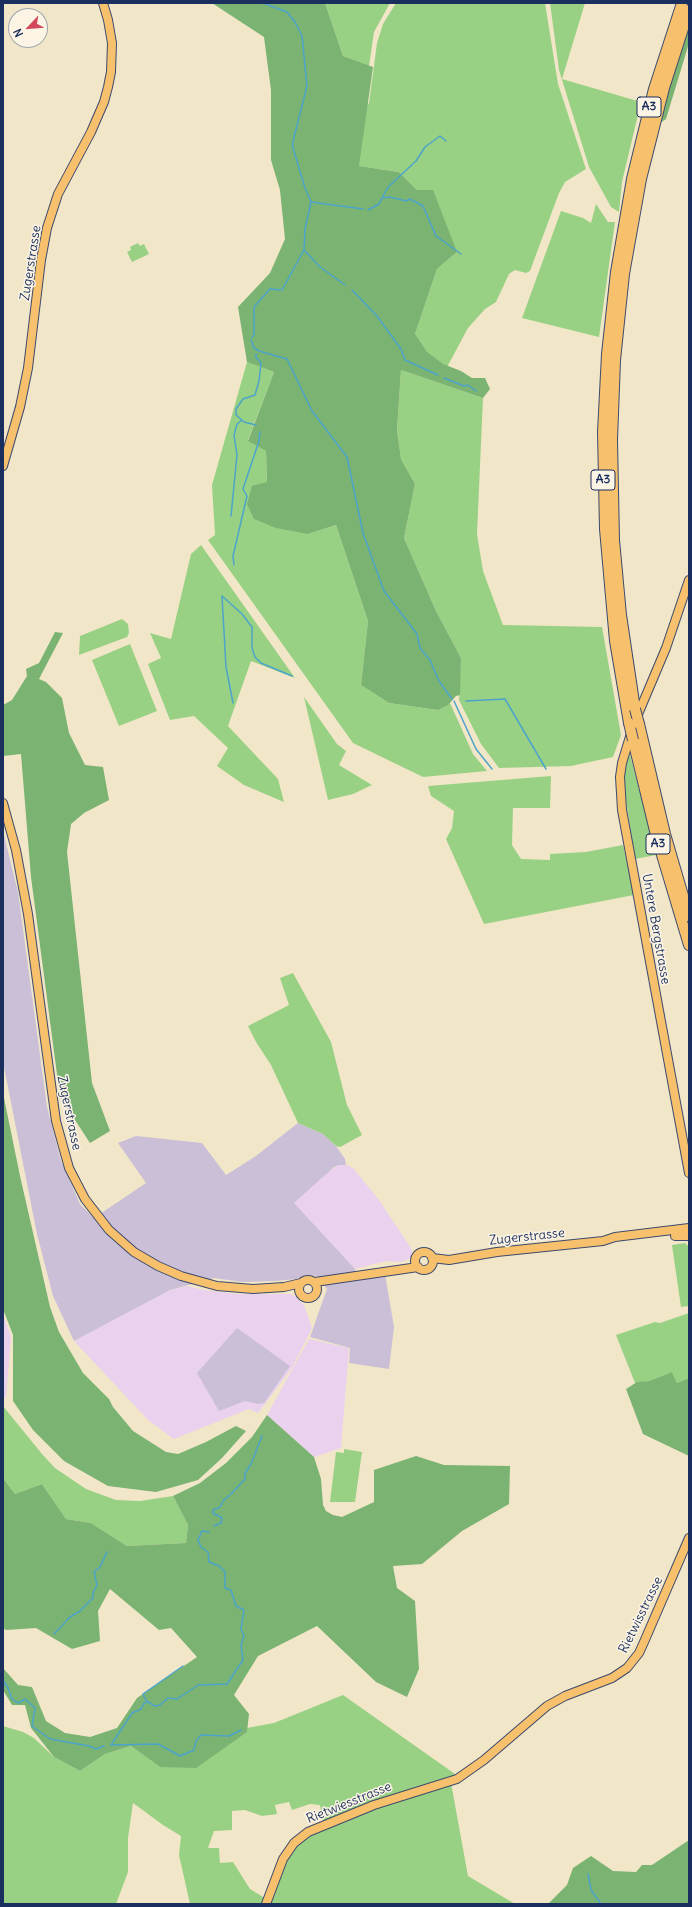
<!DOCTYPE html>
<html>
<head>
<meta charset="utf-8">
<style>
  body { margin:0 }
  #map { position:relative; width:692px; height:1907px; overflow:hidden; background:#f2e6c9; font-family:Delius,sans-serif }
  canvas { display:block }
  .frame { position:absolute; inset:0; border:4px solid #1b2f5e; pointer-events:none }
  .north { position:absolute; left:8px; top:8px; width:40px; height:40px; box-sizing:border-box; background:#fcf5e5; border:1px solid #a2a6af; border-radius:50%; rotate:244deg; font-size:11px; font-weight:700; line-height:16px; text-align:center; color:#1b2f5e }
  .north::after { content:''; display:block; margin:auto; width:14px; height:18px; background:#d1495b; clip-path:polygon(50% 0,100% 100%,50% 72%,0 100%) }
</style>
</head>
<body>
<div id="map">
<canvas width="692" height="1907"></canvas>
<div class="frame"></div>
<div class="north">N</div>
</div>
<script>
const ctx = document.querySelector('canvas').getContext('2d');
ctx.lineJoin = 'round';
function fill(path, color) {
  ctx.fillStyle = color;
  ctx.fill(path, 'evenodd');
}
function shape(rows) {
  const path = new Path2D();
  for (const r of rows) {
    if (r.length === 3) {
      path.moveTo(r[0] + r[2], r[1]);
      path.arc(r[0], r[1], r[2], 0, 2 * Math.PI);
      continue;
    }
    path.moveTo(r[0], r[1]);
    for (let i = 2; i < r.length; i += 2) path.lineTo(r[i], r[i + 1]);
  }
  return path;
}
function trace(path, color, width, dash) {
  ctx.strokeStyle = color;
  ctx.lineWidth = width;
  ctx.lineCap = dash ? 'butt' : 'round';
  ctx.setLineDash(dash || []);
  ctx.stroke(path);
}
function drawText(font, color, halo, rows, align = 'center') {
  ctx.font = font + ' Delius,sans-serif';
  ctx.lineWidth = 3;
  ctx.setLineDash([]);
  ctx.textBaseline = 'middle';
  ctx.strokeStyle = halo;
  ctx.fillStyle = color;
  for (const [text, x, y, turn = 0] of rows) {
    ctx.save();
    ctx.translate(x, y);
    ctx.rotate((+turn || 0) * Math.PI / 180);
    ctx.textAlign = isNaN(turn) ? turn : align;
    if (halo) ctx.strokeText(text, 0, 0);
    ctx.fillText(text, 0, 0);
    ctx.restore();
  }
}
const built = shape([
  [339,1165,347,1165,354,1169,379,1200,411,1248,412,1253,411,1258,401,1262,386,1261,355,1269,294,1203,329,1171],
  [187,1286,204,1290,238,1294,290,1294,295,1296,304,1305,312,1328,292,1368,258,1413,249,1409,174,1439,148,1420,74,1341,170,1290],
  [3,1315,11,1336,6,1399,3,1395],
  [309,1339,349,1348,341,1448,314,1457,267,1415]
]);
const industrial = shape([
  [4,835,18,892,47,1107,61,1161,80,1204,94,1218,146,1183,118,1143,136,1136,202,1143,226,1175,256,1156,298,1123,323,1134,336,1146,345,1159,346,1165,339,1165,334,1167,294,1203,355,1269,357,1280,385,1274,394,1327,389,1369,349,1363,350,1348,310,1337,327,1289,317,1276,306,1275,297,1279,275,1281,242,1282,214,1278,170,1290,74,1341,53,1296,37,1234,3,1062,3,836],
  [237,1328,290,1366,264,1403,258,1404,245,1401,219,1411,197,1373]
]);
const green = shape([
  [325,3,390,3,374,32,369,66,343,56],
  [396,3,545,3,558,84,586,169,565,182,559,193,530,271,526,273,515,270,509,274,496,302,485,309,468,328,446,369,426,357,415,334,437,269,457,252,417,190,399,172,359,166,361,114,369,103,377,43,383,24],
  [550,3,585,3,562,79,641,102,622,182,619,212,611,207,589,167,559,70],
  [596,204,608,222,615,222,599,337,522,318,561,211,583,218,591,223],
  [138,243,140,246,144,244,149,254,132,262,127,252,131,250,130,247],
  [247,362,274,372,248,440,266,451,267,482,308,534,336,525,368,621,361,685,389,703,438,710,450,703,473,754,487,771,423,777,353,743,208,540,215,535,212,485],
  [401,370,483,398,477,534,483,571,503,625,602,627,621,735,613,757,571,766,499,768,481,744,459,700,461,658,438,615,404,538,415,484,401,459,397,430],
  [201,545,295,678,251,661,228,726,278,779,284,802,244,785,217,766,228,748,194,716,170,720,148,664,161,658,150,633,171,639,191,554],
  [122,619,128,624,129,633,127,637,79,655,80,636],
  [130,644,157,711,119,726,92,660],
  [304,697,337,744,346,751,339,765,372,785,353,794,328,800],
  [630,755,656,855,635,859,625,794,625,773,628,758],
  [551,776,550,808,513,808,512,845,521,859,550,860,550,854,586,852,623,845,634,895,484,924,446,839,452,828,454,811,431,796,428,786],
  [293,973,331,1042,347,1105,362,1135,340,1147,336,1146,323,1134,298,1123,271,1065,256,1042,248,1026,289,1005,280,978],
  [685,1243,689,1247,689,1306,681,1307,672,1245],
  [689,1313,689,1378,677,1383,672,1372,649,1381,635,1383,616,1335,655,1322,660,1323],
  [3,1406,42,1454,55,1468,86,1489,116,1500,140,1501,173,1496,188,1525,186,1543,127,1546,91,1523,66,1519,42,1484,15,1494,3,1478],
  [344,1449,362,1452,355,1502,330,1502,336,1452,344,1453],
  [343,1695,455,1774,457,1779,451,1783,468,1876,515,1904,267,1904,290,1848,324,1825,320,1805,310,1804,292,1810,289,1802,275,1805,277,1814,262,1816,245,1810,232,1811,232,1830,214,1831,208,1848,219,1848,220,1863,233,1862,250,1889,268,1900,266,1904,190,1904,179,1855,181,1836,163,1825,133,1803,128,1838,128,1872,116,1904,3,1904,3,1726,23,1732,34,1738,54,1757,80,1771,105,1754,131,1746,160,1767,247,1728,274,1723]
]);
const forest = shape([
  [212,3,325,3,343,56,373,67,359,166,399,172,417,190,433,190,457,252,437,269,415,334,427,352,443,364,461,371,472,378,485,378,490,389,483,398,401,370,397,430,401,459,415,484,404,538,437,613,461,658,460,695,456,696,448,705,438,710,389,703,361,685,368,621,336,525,308,534,276,528,254,519,247,504,252,486,267,482,266,451,248,441,274,372,247,362,238,307,270,273,285,239,280,190,271,160,271,90,264,37],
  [689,25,689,43,666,119,660,123,678,57],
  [55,632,63,633,39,679,46,682,62,698,69,733,85,765,103,767,109,800,84,813,71,824,67,852,92,1083,110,1131,90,1143,60,1097,31,877,21,754,3,756,3,705,12,700,27,676,26,669,39,663],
  [3,1093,20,1176,50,1307,59,1332,83,1373,109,1399,113,1407,133,1431,166,1452,178,1454,206,1442,236,1426,246,1431,222,1458,198,1480,156,1492,108,1486,64,1461,33,1430,13,1401,13,1335,3,1309],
  [672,1372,677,1383,689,1378,689,1456,643,1434,626,1389,637,1382,649,1381],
  [267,1415,314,1457,321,1479,323,1505,326,1511,333,1515,342,1517,374,1502,374,1470,416,1456,444,1465,510,1466,509,1504,462,1531,422,1564,393,1566,397,1588,415,1601,419,1669,407,1697,376,1682,317,1626,258,1656,234,1695,249,1714,247,1732,196,1768,160,1767,131,1746,105,1754,80,1771,54,1757,31,1728,25,1705,12,1705,3,1690,3,1668,18,1685,32,1687,46,1721,65,1733,90,1737,117,1728,137,1698,197,1657,171,1628,159,1630,110,1589,98,1611,100,1641,72,1649,36,1628,6,1630,3,1628,3,1478,15,1494,42,1484,66,1519,91,1523,127,1546,186,1543,188,1525,173,1496,200,1483,226,1463,252,1437],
  [689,1840,689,1904,548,1904,567,1885,573,1868,591,1856,613,1871,636,1872,642,1865,652,1865]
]);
const stream = shape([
  [382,198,388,187,416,161,425,147,440,136,446,141],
  [311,202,363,209],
  [368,210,379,204,382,198,390,197,406,201,410,199,423,206,436,236,461,254],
  [304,250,320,267,345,285],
  [352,290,377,316,401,349,405,360,438,375],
  [252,337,254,335,254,307,270,289,282,290,304,250,305,229,311,202,305,188,293,148,293,141,307,86,302,36,295,22,287,12,263,3],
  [251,340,254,348,259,351,287,359,312,411,347,457,363,533,384,591,417,634,420,648,430,660,439,681,452,699],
  [444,378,464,386,468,385,476,391],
  [256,425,244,422,236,415,236,409,243,399,255,395,259,381,261,363,256,357,256,354],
  [231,516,237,455,234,435,237,424,242,420],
  [234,565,233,556,247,496,243,489,259,441,260,432],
  [222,596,242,614,252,627,252,648,255,657,261,663,292,676],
  [222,596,226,667,233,703],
  [454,701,476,749,492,769],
  [466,701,505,699,546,769],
  [214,1526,221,1523,222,1518,213,1513,213,1510,220,1507,223,1501,232,1493,245,1479,245,1473,251,1464,262,1436],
  [54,1634,70,1617,80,1611,93,1598,93,1593,97,1585,94,1572,100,1567,107,1552],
  [3,1680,8,1688,12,1699,18,1703,25,1699,35,1708,32,1726,50,1739,89,1746,96,1749,104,1746],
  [147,1702,143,1694,183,1666],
  [111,1745,132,1713,141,1709,144,1703,148,1702,155,1706,160,1705,168,1698,177,1699,198,1685,227,1684,243,1660,241,1645,244,1636,241,1629,244,1610,236,1606,231,1590,225,1588,225,1572,219,1566,209,1562,208,1552,201,1547,198,1540,202,1531,209,1532],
  [111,1745,158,1744,180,1756,194,1750,196,1741,201,1735,229,1736,241,1730],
  [588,1874,591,1890,601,1904]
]);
const major = shape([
  [3,466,20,407,28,368,41,260,47,228,58,194,91,132,104,102,108,87,111,72,112,43,108,20,103,3],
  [636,719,666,648,689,580],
  [632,730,622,763,620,777,622,810,689,1173],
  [3,803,16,850,28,914,56,1121,69,1168,85,1199,109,1230,134,1252,158,1266,181,1276,217,1286,253,1289,284,1287,301,1283],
  [675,1236,689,1236],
  [424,1261,9],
  [432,1258,449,1260,497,1252,603,1241,615,1237,689,1228],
  [308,1289,9],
  [315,1282,418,1267],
  [266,1904,283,1859,294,1843,308,1832,374,1805,457,1779,484,1760,547,1706,565,1696,612,1678,627,1668,639,1653,644,1642,689,1538]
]);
const highway = shape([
  [635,709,621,615,614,540,612,440,615,360,624,274,641,179,664,88,689,10],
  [629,723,615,641,605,529,603,432,607,354,616,272,632,179,654,89,682,3],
  [639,724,665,834,689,916],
  [633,740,656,835,689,945]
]);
const highwayBridge = shape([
  [635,709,639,724],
  [629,723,633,740]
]);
const shields = [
  [649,107,24],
  [603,480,24],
  [658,844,24]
];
const shieldNames = [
  ["A3",649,107],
  ["A3",603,480],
  ["A3",658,844]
];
const streetNames = [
  ["Zugerstrasse",31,263,-81],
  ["Untere Bergstrasse",656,929,80],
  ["Zugerstrasse",69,1113,78],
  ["Zugerstrasse",527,1237,-6],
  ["Rietwisstrasse",641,1615,-64],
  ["Rietwiesstrasse",349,1803,-22]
];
fill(built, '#ead1ed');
fill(industrial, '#cabfd7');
fill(green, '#99d184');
fill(forest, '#7ab372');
trace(stream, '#4da4ca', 1.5);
trace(major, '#3b4a6e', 10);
trace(highway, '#3b4a6e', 12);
trace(major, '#f7c06c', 8);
trace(highway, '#f7c06c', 10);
trace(highwayBridge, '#3b4a6e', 12, []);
trace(highwayBridge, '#f7c06c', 10);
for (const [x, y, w] of shields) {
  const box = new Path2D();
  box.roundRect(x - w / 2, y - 10, w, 20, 3);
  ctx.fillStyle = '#fcf5e5';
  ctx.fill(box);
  trace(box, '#1b2f5e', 1);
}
drawText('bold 12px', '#1b2f5e', null, shieldNames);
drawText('13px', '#1b2f5e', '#fcf5e5', streetNames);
</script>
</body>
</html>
